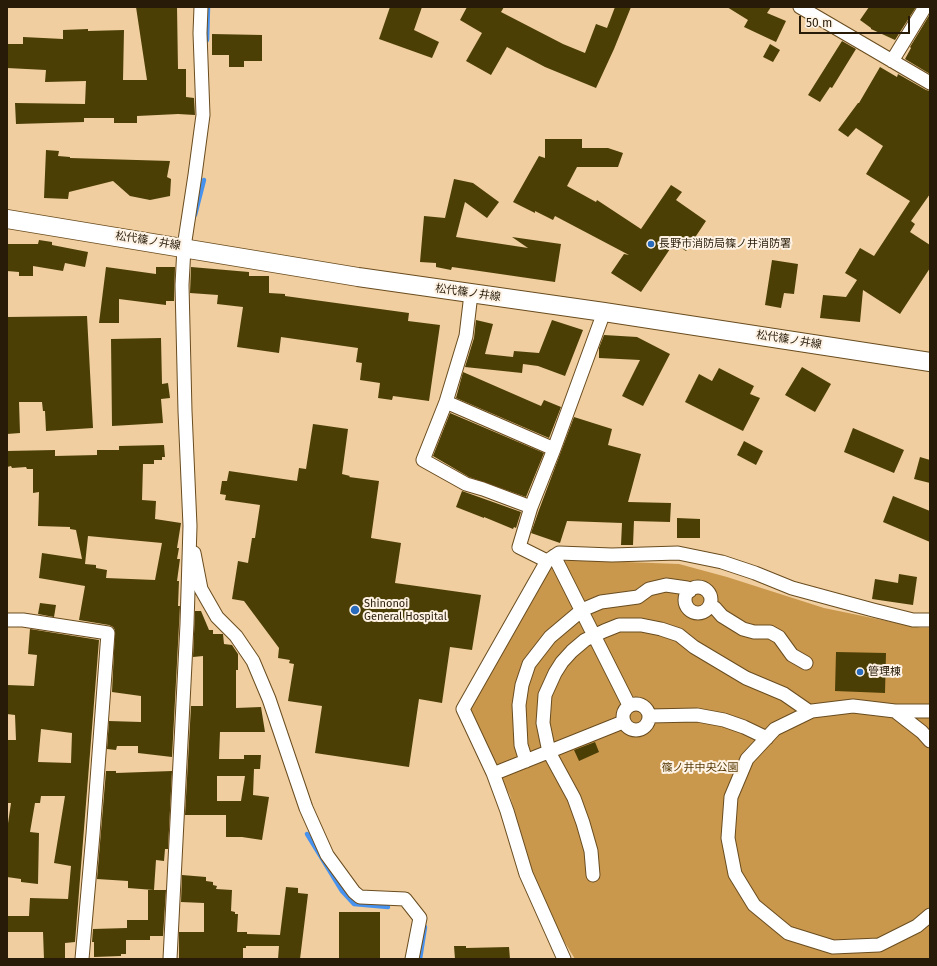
<!DOCTYPE html>
<html>
<head>
<meta charset="utf-8">
<style>
  body { margin:0 }
  #map { position:relative; width:937px; height:966px; overflow:hidden; background:#f0ce9f; font-family:"Fira Sans",sans-serif }
  canvas { display:block }
  .frame { position:absolute; inset:0; border:8px solid #281c09; pointer-events:none }
  .scale { position:absolute; left:799px; top:16px; width:111px; height:18px; box-sizing:border-box; border:2px solid #281c09; border-top:0; padding-left:5px; font-size:12px; line-height:14px; white-space:nowrap; color:#281c09; -webkit-text-stroke:3px #fef3e5; paint-order:stroke }
</style>
</head>
<body>
<div id="map">
<canvas width="937" height="966"></canvas>
<div class="frame"></div>
<div class="scale">50 m</div>
</div>
<script>
const ctx = document.querySelector('canvas').getContext('2d');
ctx.lineJoin = 'round';
function fill(path, color) {
  ctx.fillStyle = color;
  ctx.fill(path, 'evenodd');
}
function shape(rows) {
  const path = new Path2D();
  for (const r of rows) {
    if (r.length === 3) {
      path.moveTo(r[0] + r[2], r[1]);
      path.arc(r[0], r[1], r[2], 0, 2 * Math.PI);
      continue;
    }
    path.moveTo(r[0], r[1]);
    for (let i = 2; i < r.length; i += 2) path.lineTo(r[i], r[i + 1]);
  }
  return path;
}
function trace(path, color, width, dash) {
  ctx.strokeStyle = color;
  ctx.lineWidth = width;
  ctx.lineCap = dash ? 'butt' : 'round';
  ctx.setLineDash(dash || []);
  ctx.stroke(path);
}
function drawText(font, color, halo, rows, align = 'center') {
  ctx.font = font + ' "Fira Sans","Noto Sans JP",sans-serif';
  ctx.lineWidth = 4;
  ctx.setLineDash([]);
  ctx.textBaseline = 'middle';
  ctx.strokeStyle = halo;
  ctx.fillStyle = color;
  for (const [text, x, y, turn = 0] of rows) {
    ctx.save();
    ctx.translate(x, y);
    ctx.rotate((+turn || 0) * Math.PI / 180);
    ctx.textAlign = isNaN(turn) ? turn : align;
    if (halo) ctx.strokeText(text, 0, 0);
    ctx.fillText(text, 0, 0);
    ctx.restore();
  }
}
const green = shape([
  [571,560,679,564,727,577,824,608,921,628,930,628,930,959,575,959,562,938,533,874,510,796,467,706,551,563]
]);
const stream = shape([
  [207,40,208,7],
  [195,215,204,180],
  [307,834,342,891,354,904,388,907],
  [420,959,425,927]
]);
const building = shape([
  [136,7,177,7,178,69,186,69,186,97,194,98,195,115,178,114,137,116,137,123,114,123,114,118,84,118,84,122,16,124,15,103,85,104,86,81,45,82,46,70,7,68,7,44,23,44,23,37,63,39,63,30,88,29,88,31,124,30,123,80,147,80],
  [390,7,422,7,414,30,439,42,432,58,379,39],
  [467,7,504,7,501,12,563,44,585,53,596,24,607,28,615,7,631,7,614,49,596,88,545,67,507,47,491,75,466,61,482,33,460,20],
  [727,7,771,7,767,13,786,21,776,42,744,27,748,20],
  [869,7,916,7,895,40,871,29,871,28,860,20],
  [930,14,930,74,905,59,911,48,910,47],
  [212,34,262,35,262,61,244,61,244,67,229,67,229,55,212,55],
  [842,41,856,49,832,88,830,87,820,102,808,95],
  [770,44,780,50,773,62,763,57],
  [880,67,897,77,898,74,926,90,930,91,930,194,911,221,915,224,910,232,930,245,930,268,900,314,863,290,860,322,820,318,823,295,846,297,857,280,845,273,860,248,874,256,910,201,866,174,883,146,856,128,848,137,838,130,858,103,859,103],
  [545,139,582,139,582,148,608,148,623,153,618,167,577,167,567,186,596,202,597,200,641,229,671,185,682,192,676,200,706,221,686,251,674,243,641,292,611,273,624,254,629,255,555,216,553,220,535,211,535,213,513,202,539,156,545,158],
  [46,150,59,151,58,156,70,157,70,158,170,161,167,177,171,179,170,196,150,200,130,196,113,181,69,192,68,199,44,198],
  [454,179,473,183,499,202,487,218,465,202,456,237,528,248,512,237,561,244,555,282,452,267,451,270,436,267,436,263,420,262,424,216,445,218],
  [39,240,52,242,52,245,88,252,85,267,65,263,63,271,33,266,33,276,19,276,19,272,7,271,7,244,38,244],
  [772,260,798,264,794,294,784,293,781,308,765,305],
  [106,267,156,274,156,267,175,267,174,301,166,301,166,305,119,299,119,323,99,323],
  [191,267,249,272,249,276,269,276,269,293,285,294,285,296,409,313,408,321,440,325,429,401,393,396,392,400,378,398,380,383,360,380,362,363,356,362,358,348,281,337,279,353,237,347,243,307,217,304,218,295,190,293],
  [87,316,93,428,46,431,45,411,43,411,42,402,19,402,20,433,7,434,7,317],
  [476,320,493,324,485,354,513,357,514,351,539,353,552,320,583,330,565,376,538,366,523,364,522,373,465,367,474,338],
  [604,335,637,337,670,354,643,406,622,396,640,360,599,358,599,348],
  [161,338,162,384,168,383,170,398,161,399,163,423,112,426,111,339],
  [802,367,831,384,815,412,785,395],
  [719,368,754,386,750,394,760,398,743,431,685,402,699,374,712,381],
  [463,372,541,406,544,400,561,407,549,438,456,398],
  [450,413,544,453,526,497,469,477,433,456],
  [574,417,612,429,608,445,641,454,628,502,671,503,670,522,634,521,633,545,621,545,622,523,567,521,560,543,531,533,539,510],
  [313,424,348,429,342,474,350,476,349,477,379,481,371,538,401,543,395,583,481,595,472,650,450,647,442,703,419,699,409,767,315,753,322,706,288,701,294,664,289,663,290,660,278,658,279,648,244,601,232,599,238,561,248,563,252,538,255,538,260,505,225,500,226,495,220,494,222,481,227,481,229,471,297,481,299,468,306,469],
  [853,428,904,450,894,473,844,452],
  [744,441,763,451,756,465,737,455],
  [164,445,165,457,162,457,162,460,154,460,154,464,143,464,142,500,156,501,155,519,181,523,177,548,179,548,177,559,180,559,177,581,179,581,178,606,180,606,172,757,138,753,138,746,117,746,116,750,107,749,109,721,141,722,141,696,112,692,115,630,113,627,109,625,79,620,85,586,39,578,42,553,82,559,76,530,70,529,70,527,38,526,39,492,33,493,33,469,27,469,26,467,12,468,11,466,7,467,7,451,55,450,55,456,97,455,97,450,119,450,119,446],
  [88,536,162,543,155,580,106,578,107,570,96,568,96,565,85,564],
  [920,457,930,460,930,483,914,479],
  [462,491,521,512,516,528,514,527,513,529,484,517,484,518,456,507],
  [893,496,930,511,930,542,883,522],
  [677,518,700,519,700,538,677,538],
  [899,574,917,577,913,605,872,599,875,579,898,583],
  [40,603,56,605,54,617,38,614],
  [195,611,201,611,209,630,213,630,213,634,223,634,224,644,232,645,238,654,238,670,236,670,236,708,261,707,265,732,220,732,219,759,244,759,244,755,261,755,260,769,254,769,253,795,269,797,262,840,242,837,226,837,226,815,185,815,191,706,203,706,203,656,193,657],
  [217,776,245,776,241,801,217,801],
  [30,629,99,640,75,942,65,943,65,959,44,959,43,932,7,932,7,916,29,916,30,898,68,899,71,866,54,863,65,796,41,796,40,803,35,803,30,832,39,833,38,884,21,882,21,879,7,877,7,830,11,803,7,803,7,740,16,740,15,715,7,714,7,685,34,686,37,655,28,654],
  [41,729,72,733,71,763,38,762],
  [836,652,886,653,885,693,835,691],
  [595,742,599,752,579,761,574,750],
  [106,771,116,771,116,773,172,771,168,849,165,849,164,861,156,860,154,890,128,888,128,881,97,879],
  [182,875,206,877,206,881,213,882,213,885,217,886,216,889,232,890,231,911,235,912,235,914,238,914,237,932,247,932,247,934,280,935,286,887,298,888,298,893,308,894,300,959,278,959,279,946,246,946,246,948,243,948,243,959,193,959,193,958,179,958,179,932,204,932,204,903,181,902],
  [148,890,166,890,163,936,150,936,150,940,126,940,126,954,121,954,121,956,94,957,94,942,92,942,93,929,127,928,127,920,148,920],
  [339,912,380,912,380,959,339,959],
  [454,946,466,946,466,948,509,947,510,959,455,959]
]);
const street = shape([
  [800,7,930,83],
  [892,61,925,7],
  [471,294,466,336,446,402,423,460,466,484,483,489,531,507],
  [446,402,554,449],
  [194,553,201,589,217,617,236,636,253,661,269,699,306,808,327,855,354,892,360,897,405,899,420,918,412,959],
  [554,556,629,705],
  [547,561,519,547,531,507,554,449,604,312],
  [698,600,13],
  [710,606,715,608,722,616,743,629,754,632,770,632,779,637,792,655,806,663],
  [7,620,23,620,108,633,93,834,82,959],
  [636,717,13],
  [895,711,930,711],
  [649,716,697,715,724,720,744,727,767,738],
  [930,741,922,732,895,711,853,706,812,711,775,729,747,759,731,797,728,838,735,874,754,905,788,933,833,947,879,945,917,926,930,915],
  [526,761,521,745,519,705,522,685,529,664,550,637,582,610,601,602,638,597,649,589,666,585,687,588,690,591],
  [498,772,623,722],
  [593,875,591,851,583,823,574,798,549,752,543,723,545,695,555,673,562,662,572,651,585,640,604,631,619,625,641,625,661,629,679,635,694,647,746,678,784,694,810,712],
  [170,959,187,624,190,526,185,411,182,285,184,247,195,175,203,115,200,33,201,7],
  [564,959,526,874,507,811,493,773,463,709,547,561,559,553,612,555,678,553,722,562,755,573,792,588,873,610,913,620,930,620]
]);
const secondary = shape([
  [7,219,358,277,604,312,930,362]
]);
const markers = [
  [651,244,4,"#286bbc"],
  [355,610,5,"#286bbc"],
  [860,672,4,"#286bbc"]
];
const streetNames = [
  ["松代篠ノ井線",148,241,9],
  ["松代篠ノ井線",468,293,8],
  ["松代篠ノ井線",789,340,9]
];
const poiNames = [
  ["長野市消防局篠ノ井消防署",659,244],
  ["Shinonoi",364,604],
  ["General Hospital",364,617],
  ["管理棟",868,672]
];
const parkNames = [
  ["篠ノ井中央公園",700,768]
];
fill(green, '#ca984d');
trace(stream, '#4792ef', 4.5);
fill(building, '#4b3f06');
trace(street, '#694c1f', 15);
trace(secondary, '#694c1f', 20);
trace(street, '#fff', 13);
trace(secondary, '#fff', 18);
for (const [x, y, r, color] of markers) {
  const dot = new Path2D();
  dot.arc(x, y, r, 0, 2 * Math.PI);
  ctx.fillStyle = color;
  ctx.fill(dot);
  trace(dot, '#fef3e5', 1.5);
}
drawText('11px', '#281c09', '#fef3e5', streetNames);
drawText('11px', '#281c09', '#fef3e5', poiNames, 'left');
drawText('11px', '#593c08', '#fef3e5', parkNames);
</script>
</body>
</html>
